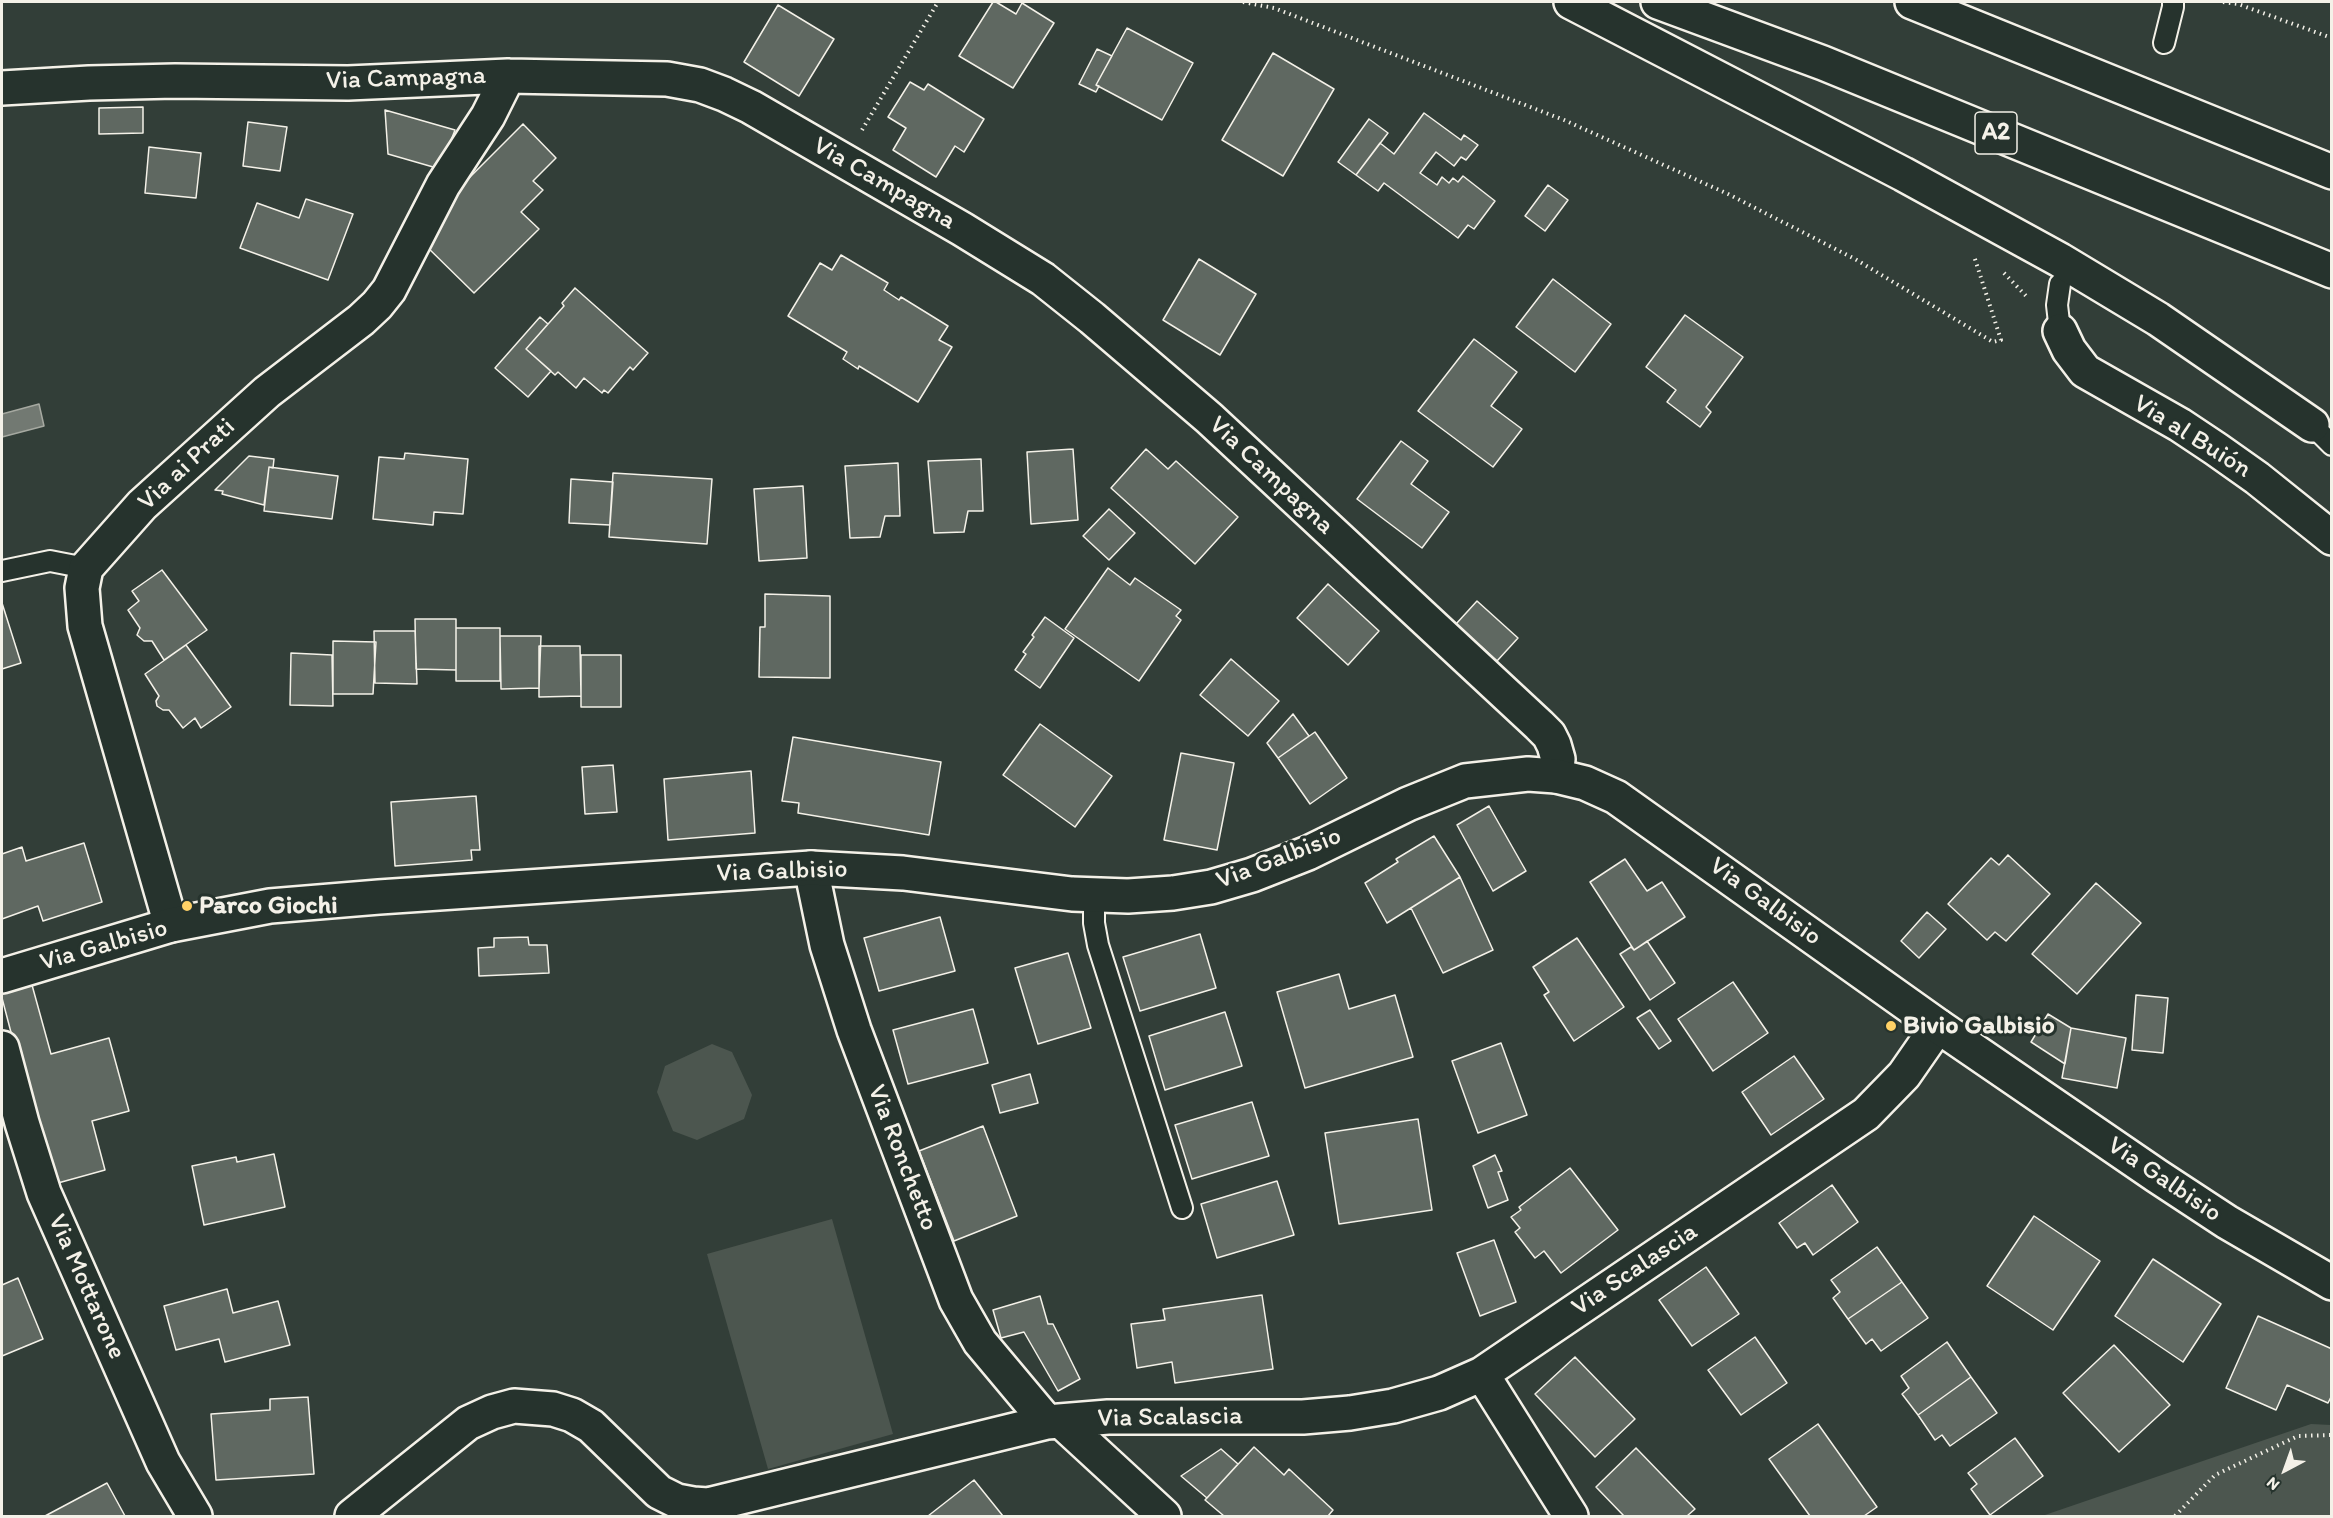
<!DOCTYPE html>
<html>
<head>
<meta charset="utf-8">
<style>
  body { margin:0 }
  #map { position:relative; width:2333px; height:1518px; overflow:hidden; background:#323e38; font-family:Itim,sans-serif }
  canvas { display:block }
  .frame { position:absolute; inset:0; border:3px solid #f4f1e8; pointer-events:none }
  .north { position:absolute; left:2255px; top:1440px; width:60px; height:60px; -webkit-text-stroke:4px #26332d; paint-order:stroke; rotate:221deg; font-size:16px; font-weight:700; line-height:24px; text-align:center; color:#f4f1e8 }
  .north::after { content:''; display:block; margin:auto; width:21px; height:27px; background:#f4f1e8; clip-path:polygon(50% 0,100% 100%,50% 72%,0 100%) }
</style>
</head>
<body>
<div id="map">
<canvas width="2333" height="1518"></canvas>
<div class="frame"></div>
<div class="north">N</div>
</div>
<script>
const ctx = document.querySelector('canvas').getContext('2d');
ctx.lineJoin = 'round';
function fill(path, color) {
  ctx.fillStyle = color;
  ctx.fill(path, 'evenodd');
}
function shape(rows) {
  const path = new Path2D();
  for (const r of rows) {
    path.moveTo(r[0], r[1]);
    for (let i = 2; i < r.length; i += 2) path.lineTo(r[i], r[i + 1]);
  }
  return path;
}
function trace(path, color, width, dash) {
  ctx.strokeStyle = color;
  ctx.lineWidth = width;
  ctx.lineCap = dash ? 'butt' : 'round';
  ctx.setLineDash(dash || []);
  ctx.stroke(path);
}
function drawText(font, color, halo, rows, align = 'center') {
  ctx.font = font + ' Itim,sans-serif';
  ctx.lineWidth = 6;
  ctx.setLineDash([]);
  ctx.textBaseline = 'middle';
  ctx.strokeStyle = halo;
  ctx.fillStyle = color;
  for (const [text, x, y, turn = 0] of rows) {
    ctx.save();
    ctx.translate(x, y);
    ctx.rotate((+turn || 0) * Math.PI / 180);
    ctx.textAlign = isNaN(turn) ? turn : align;
    if (halo) ctx.strokeText(text, 0, 0);
    ctx.fillText(text, 0, 0);
    ctx.restore();
  }
}
const green = shape([
  [712,1044,732,1052,752,1095,744,1119,697,1140,673,1131,657,1092,665,1066],
  [832,1219,893,1434,768,1469,707,1254],
  [2311,1424,2331,1425,2331,1516,2042,1516]
]);
const water = shape([
  [39,404,44,426,2,437,2,414,39,404]
]);
const building = shape([
  [993,2,996,2,1016,14,1022,3,1054,23,1013,88,959,56,993,2],
  [778,5,834,39,799,96,744,62,778,5],
  [1127,28,1193,63,1162,120,1096,85,1127,28],
  [1097,49,1112,56,1096,85,1099,86,1096,92,1079,84,1097,49],
  [1273,53,1334,89,1283,176,1222,140,1273,53],
  [910,82,924,90,928,84,984,119,964,152,955,146,936,177,893,150,906,128,888,117,910,82],
  [143,107,143,133,99,134,99,108,143,107],
  [385,110,455,130,440,169,388,154,385,110],
  [1424,113,1461,140,1464,135,1478,145,1466,160,1461,157,1454,166,1436,152,1420,173,1437,185,1442,177,1449,183,1453,178,1458,182,1463,176,1495,201,1474,229,1468,225,1458,238,1384,183,1378,191,1356,175,1380,143,1394,154,1424,113],
  [1369,119,1388,133,1356,175,1338,162,1369,119],
  [248,122,287,127,280,171,243,166,248,122],
  [523,124,556,158,533,181,543,190,521,212,539,229,474,293,421,241,446,216,439,208,523,124],
  [149,147,201,153,196,198,145,193,149,147],
  [1548,185,1568,200,1545,231,1525,216,1548,185],
  [306,199,353,214,328,280,240,248,257,203,299,218,306,199],
  [841,255,888,283,884,290,899,300,901,297,948,326,939,340,952,347,918,402,859,366,858,369,843,359,847,352,788,316,820,263,832,270,841,255],
  [1199,259,1256,294,1220,355,1163,320,1199,259],
  [1553,279,1611,324,1575,372,1516,327,1553,279],
  [575,288,648,353,633,370,630,367,608,393,604,390,602,393,584,378,576,388,558,372,555,375,526,349,564,306,562,303,575,288],
  [1685,315,1743,357,1706,407,1711,412,1700,427,1667,402,1676,390,1646,367,1685,315],
  [540,317,548,324,526,349,551,371,528,397,495,368,540,317],
  [1474,339,1517,372,1491,406,1522,429,1493,467,1418,411,1474,339],
  [1401,441,1428,461,1411,484,1449,512,1422,548,1357,499,1401,441],
  [1073,449,1078,520,1031,524,1027,452,1073,449],
  [1146,449,1168,469,1176,461,1238,517,1195,564,1111,488,1146,449],
  [405,453,468,459,463,514,434,512,433,525,373,519,379,457,404,459,405,453],
  [249,456,274,459,273,468,269,467,264,505,222,494,223,491,215,490,249,456],
  [981,459,983,511,968,511,964,532,934,533,928,461,981,459],
  [898,463,900,516,885,516,880,537,850,538,845,466,898,463],
  [269,467,338,476,332,519,264,511,269,467],
  [613,473,712,479,707,544,609,537,613,473],
  [571,479,613,482,610,525,569,523,571,479],
  [803,486,807,558,759,561,754,489,803,486],
  [1109,509,1135,533,1109,560,1083,536,1109,509],
  [1108,568,1130,585,1135,578,1181,610,1176,616,1181,620,1139,681,1065,629,1108,568],
  [162,570,207,630,164,660,152,641,144,641,137,635,140,628,128,610,139,601,132,591,162,570],
  [1328,584,1379,631,1348,665,1297,618,1328,584],
  [765,594,830,596,830,678,759,677,760,627,765,627,765,594],
  [1477,601,1518,638,1497,661,1456,624,1477,601],
  [2,603,21,663,2,669,2,603],
  [1045,617,1074,638,1040,688,1015,670,1026,654,1023,652,1034,637,1032,635,1045,617],
  [415,619,456,619,456,670,416,669,415,619],
  [456,628,500,628,500,681,456,681,456,628],
  [374,631,415,631,417,684,375,683,374,631],
  [500,636,541,636,539,688,501,689,500,636],
  [333,641,376,642,373,694,333,694,333,641],
  [186,645,231,707,201,728,195,718,183,728,169,710,163,710,157,706,156,701,159,696,145,674,186,645],
  [539,646,580,646,581,696,539,697,539,646],
  [291,653,332,655,333,706,290,705,291,653],
  [581,655,621,655,621,707,581,707,581,655],
  [1231,659,1279,701,1248,736,1200,695,1231,659],
  [1293,714,1309,736,1278,758,1267,743,1293,714],
  [1040,724,1112,776,1075,827,1003,775,1040,724],
  [1315,732,1347,778,1310,804,1278,758,1315,732],
  [793,737,941,762,929,835,798,813,799,803,782,801,793,737],
  [1181,753,1234,763,1217,850,1164,840,1181,753],
  [613,765,617,812,585,814,582,767,613,765],
  [751,771,755,833,668,840,664,779,751,771],
  [476,796,480,850,471,850,472,860,395,866,391,802,476,796],
  [1489,806,1526,871,1493,891,1457,825,1489,806],
  [1434,836,1460,877,1387,923,1365,883,1398,862,1396,859,1434,836],
  [84,843,102,902,43,921,38,906,2,919,2,854,22,847,26,861,84,843],
  [2008,855,2050,894,2006,941,1995,932,1987,940,1948,904,1991,858,1999,865,2008,855],
  [1625,859,1647,891,1662,882,1685,917,1634,950,1590,882,1625,859],
  [1460,877,1493,950,1443,973,1411,908,1460,877],
  [2096,883,2141,923,2077,994,2032,954,2096,883],
  [1927,912,1946,929,1919,958,1901,941,1927,912],
  [940,917,955,971,879,991,864,938,940,917],
  [1200,934,1216,988,1140,1011,1123,957,1200,934],
  [528,937,529,945,547,945,549,973,479,976,478,948,494,947,494,938,528,937],
  [1577,938,1624,1007,1574,1041,1544,995,1549,992,1533,967,1577,938],
  [1647,941,1675,983,1650,1000,1620,954,1631,947,1634,950,1647,941],
  [1068,953,1091,1028,1038,1044,1015,968,1068,953],
  [1339,974,1349,1009,1395,995,1413,1057,1305,1088,1277,992,1339,974],
  [1733,982,1768,1033,1713,1071,1678,1019,1733,982],
  [32,985,51,1054,109,1038,129,1111,92,1121,105,1170,58,1183,35,1105,27,1107,13,1040,2,998,2,994,32,985],
  [2136,995,2168,998,2163,1053,2132,1050,2136,995],
  [973,1009,988,1063,908,1084,893,1030,973,1009],
  [1650,1010,1671,1041,1659,1049,1637,1018,1650,1010],
  [1225,1012,1242,1066,1165,1090,1149,1036,1225,1012],
  [2048,1014,2071,1028,2065,1064,2031,1042,2048,1014],
  [2071,1028,2126,1038,2117,1088,2062,1078,2071,1028],
  [1501,1043,1527,1115,1478,1133,1452,1061,1501,1043],
  [1794,1056,1824,1099,1771,1135,1742,1092,1794,1056],
  [1030,1074,1038,1103,1000,1113,992,1085,1030,1074],
  [1252,1102,1269,1156,1192,1179,1175,1125,1252,1102],
  [1418,1119,1432,1210,1339,1224,1325,1133,1418,1119],
  [983,1126,1017,1216,954,1241,919,1151,983,1126],
  [274,1154,285,1207,204,1225,192,1166,236,1157,237,1162,274,1154],
  [1495,1155,1502,1171,1498,1172,1508,1200,1488,1208,1473,1166,1495,1155],
  [1570,1168,1618,1230,1561,1273,1544,1251,1535,1258,1515,1232,1520,1228,1511,1217,1521,1210,1519,1207,1570,1168],
  [1277,1181,1294,1235,1217,1258,1201,1204,1277,1181],
  [1832,1185,1858,1222,1813,1255,1805,1243,1797,1248,1779,1223,1832,1185],
  [2034,1216,2100,1261,2053,1330,1987,1286,2034,1216],
  [1494,1240,1516,1302,1480,1316,1457,1253,1494,1240],
  [1877,1247,1902,1282,1848,1319,1833,1298,1840,1292,1831,1280,1877,1247],
  [2153,1259,2221,1304,2183,1362,2115,1316,2153,1259],
  [1706,1267,1739,1314,1692,1346,1659,1300,1706,1267],
  [18,1278,43,1339,2,1356,2,1285,18,1278],
  [1902,1282,1928,1318,1881,1351,1872,1339,1866,1344,1848,1319,1902,1282],
  [227,1289,233,1313,278,1301,290,1345,225,1362,219,1339,176,1350,164,1306,227,1289],
  [1262,1295,1273,1369,1175,1383,1172,1362,1137,1368,1131,1324,1165,1320,1163,1309,1262,1295],
  [1040,1296,1048,1324,1053,1324,1080,1379,1058,1391,1024,1332,1001,1338,993,1310,1040,1296],
  [2258,1316,2332,1349,2332,1395,2328,1403,2287,1385,2276,1410,2226,1388,2258,1316],
  [1755,1337,1787,1383,1741,1415,1708,1370,1755,1337],
  [1947,1342,1971,1377,1918,1415,1902,1394,1909,1388,1901,1376,1947,1342],
  [2114,1345,2170,1405,2119,1452,2063,1393,2114,1345],
  [1575,1357,1635,1419,1595,1457,1535,1394,1575,1357],
  [1971,1377,1997,1413,1950,1446,1942,1435,1935,1440,1918,1415,1971,1377],
  [308,1397,314,1474,216,1480,211,1414,270,1410,270,1399,308,1397],
  [1818,1424,1877,1507,1864,1516,1810,1516,1769,1459,1818,1424],
  [2015,1438,2043,1476,1990,1515,1971,1489,1977,1484,1968,1473,2015,1438],
  [1254,1447,1284,1475,1289,1469,1333,1510,1328,1516,1224,1516,1205,1500,1254,1447],
  [1636,1448,1695,1509,1687,1516,1624,1516,1596,1487,1636,1448],
  [1221,1449,1238,1464,1207,1498,1181,1476,1221,1449],
  [974,1480,1003,1516,928,1516,974,1480],
  [107,1483,125,1516,45,1516,107,1483]
]);
const path = shape([
  [1243,2,1274,8,1564,120,1728,194,1855,259,1993,342,2001,340,1974,256],
  [2223,2,2238,4,2332,38],
  [862,130,938,2],
  [2004,273,2028,298],
  [2175,1516,2215,1475,2298,1436,2332,1435]
]);
const service = shape([
  [2164,43,2173,7,2173,2],
  [2060,331,2057,305,2060,284],
  [2312,425,2332,445],
  [2,571,50,561,86,568],
  [1094,895,1094,923,1098,945,1182,1208]
]);
const minor = shape([
  [2,88,89,83,175,81,348,83,508,76,667,79,700,85,724,94,751,107,962,229,1043,279,1092,318,1209,418,1539,725,1549,735,1554,745,1558,759,1556,776],
  [2060,331,2069,350,2085,371,2180,425,2216,449,2257,478,2332,538],
  [811,868,827,945,854,1030,956,1300,980,1342,1047,1422],
  [171,925,85,626,82,588,86,568,142,505,267,392,361,320,377,305,389,290,443,185,488,116,508,76],
  [2,1048,22,1123,44,1193,163,1462,195,1516],
  [1482,1374,1571,1516],
  [1061,1421,1164,1516],
  [352,1516,468,1423,492,1412,514,1406,553,1409,572,1415,591,1426,659,1492,677,1501,693,1504,708,1505,1047,1422,1108,1417,1303,1417,1350,1413,1393,1406,1439,1393,1482,1374,1866,1114,1904,1075,1938,1026]
]);
const tertiary = shape([
  [2,976,171,925,270,906,379,897,811,868,903,873,1072,894,1128,896,1173,893,1211,887,1252,875,1308,853,1408,804,1465,781,1528,774,1556,776,1585,783,1616,797,1938,1026,2157,1176,2227,1222,2332,1283]
]);
const motorway = shape([
  [1571,2,1903,174,2060,260,2158,319,2312,425],
  [1658,2,1823,63,2332,271],
  [1912,2,2332,172]
]);
const markers = [
  [187,906,6,"#ffd166"],
  [1891,1026,6,"#ffd166"]
];
const shields = [
  [1996,133,42]
];
const shieldNames = [
  ["A2",1996,133]
];
const streetNames = [
  ["Via Campagna",406,79,-2],
  ["Via Campagna",884,184,30],
  ["Via al Buión",2192,437,32],
  ["Via ai Prati",187,465,-43],
  ["Via Campagna",1271,476,43],
  ["Via Galbisio",1279,859,-21],
  ["Via Galbisio",782,872,-2],
  ["Via Galbisio",1765,902,36],
  ["Via Galbisio",104,946,-16],
  ["Via Ronchetto",902,1158,69],
  ["Via Galbisio",2164,1180,34],
  ["Via Scalascia",1635,1270,-34],
  ["Via Mottarone",86,1287,66],
  ["Via Scalascia",1170,1418,-1]
];
const poiNames = [
  ["Parco Giochi",199,906],
  ["Bivio Galbisio",1903,1026]
];
fill(green, '#4c564f');
fill(water, '#727972');
trace(water, '#a6a9a1', 1.5);
fill(building, '#5f6861');
trace(building, '#f4f1e8', 1.5);
trace(service, '#f4f1e8', 24);
trace(minor, '#f4f1e8', 38);
trace(tertiary, '#f4f1e8', 38);
trace(motorway, '#f4f1e8', 38);
trace(path, '#f4f1e8', 4, [1.5, 4.5]);
trace(service, '#26332d', 20);
trace(minor, '#26332d', 33);
trace(tertiary, '#26332d', 33);
trace(motorway, '#26332d', 33);
for (const [x, y, r, color] of markers) {
  const dot = new Path2D();
  dot.arc(x, y, r, 0, 2 * Math.PI);
  ctx.fillStyle = color;
  ctx.fill(dot);
  trace(dot, '#26332d', 2);
}
for (const [x, y, w] of shields) {
  const box = new Path2D();
  box.roundRect(x - w / 2, y - 21, w, 42, 4.5);
  ctx.fillStyle = '#26332d';
  ctx.fill(box);
  trace(box, '#f4f1e8', 1.5);
}
drawText('bold 24px', '#f4f1e8', null, shieldNames);
drawText('26px', '#f4f1e8', '#26332d', streetNames);
drawText('bold 26px', '#f4f1e8', '#26332d', poiNames, 'left');
</script>
</body>
</html>
